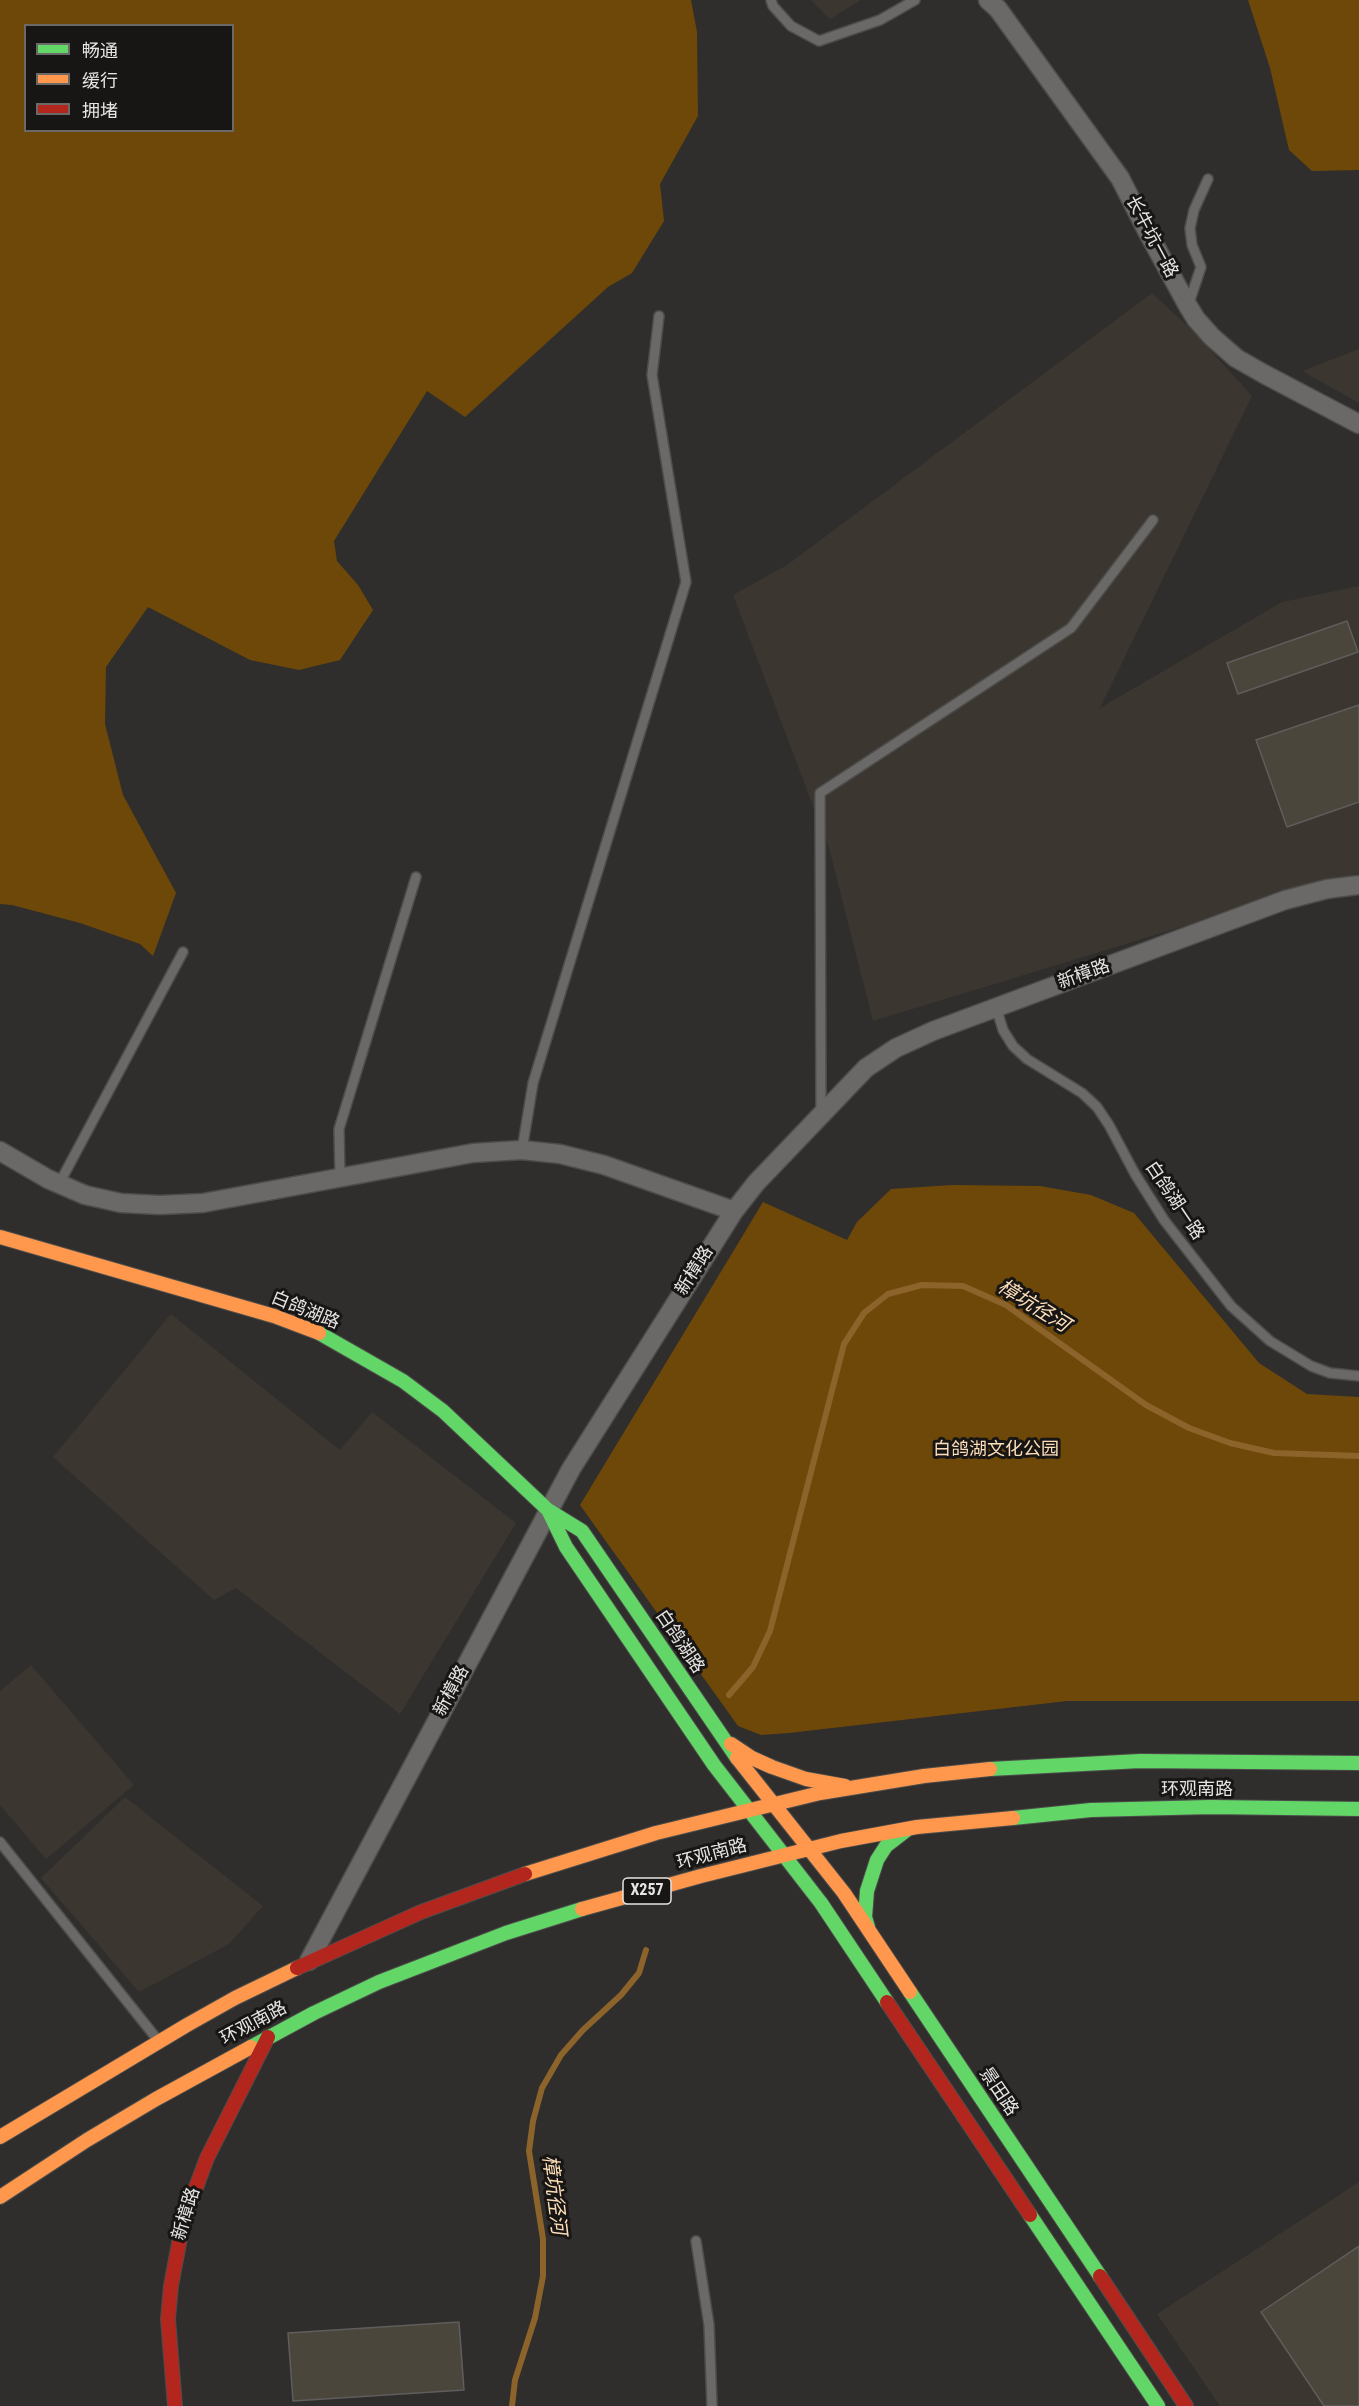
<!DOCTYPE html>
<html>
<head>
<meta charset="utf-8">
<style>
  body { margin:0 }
  #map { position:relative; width:1359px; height:2406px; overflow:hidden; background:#2f2e2c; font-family:"Roboto Condensed","Noto Sans SC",sans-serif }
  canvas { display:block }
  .legend { position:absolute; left:24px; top:24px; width:210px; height:108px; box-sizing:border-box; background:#171615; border:2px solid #6a6967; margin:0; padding:8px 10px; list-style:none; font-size:18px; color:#e6e5e3 }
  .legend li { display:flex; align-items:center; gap:12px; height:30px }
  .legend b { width:30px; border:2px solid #6a6967 }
</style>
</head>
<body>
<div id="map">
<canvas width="1359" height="2406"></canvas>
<ul class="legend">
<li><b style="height:8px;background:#63d668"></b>畅通</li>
<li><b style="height:8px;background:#ff974d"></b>缓行</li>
<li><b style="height:8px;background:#b3261e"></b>拥堵</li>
</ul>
</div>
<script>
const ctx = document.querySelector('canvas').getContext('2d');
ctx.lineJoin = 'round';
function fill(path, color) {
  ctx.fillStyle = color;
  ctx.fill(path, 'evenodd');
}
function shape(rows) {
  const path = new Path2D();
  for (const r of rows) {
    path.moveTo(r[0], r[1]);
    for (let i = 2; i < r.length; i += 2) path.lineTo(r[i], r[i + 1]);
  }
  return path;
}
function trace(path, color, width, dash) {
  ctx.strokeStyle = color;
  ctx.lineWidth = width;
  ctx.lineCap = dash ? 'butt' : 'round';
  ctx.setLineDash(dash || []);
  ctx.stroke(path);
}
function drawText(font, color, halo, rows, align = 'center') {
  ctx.font = font + ' "Roboto Condensed","Noto Sans SC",sans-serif';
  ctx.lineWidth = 6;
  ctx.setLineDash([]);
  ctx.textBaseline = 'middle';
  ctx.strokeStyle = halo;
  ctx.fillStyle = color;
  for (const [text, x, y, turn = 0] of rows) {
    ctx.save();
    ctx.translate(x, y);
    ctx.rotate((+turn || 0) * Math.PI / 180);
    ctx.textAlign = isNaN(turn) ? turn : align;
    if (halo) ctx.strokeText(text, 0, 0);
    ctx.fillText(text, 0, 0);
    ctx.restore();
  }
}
const built = shape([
  [811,0,861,0,830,19],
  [1152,293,1195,333,1252,396,1100,708,1282,602,1359,586,1359,873,873,1021,829,848,733,595,787,565],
  [1359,349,1359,403,1302,371],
  [171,1314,340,1450,372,1412,516,1523,400,1714,236,1588,214,1600,53,1457],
  [31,1665,134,1785,46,1859,0,1805,0,1691],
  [125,1797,263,1906,229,1944,139,1992,41,1878],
  [1359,2182,1359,2406,1220,2406,1157,2314]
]);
const green = shape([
  [0,0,691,0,697,32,698,116,660,184,664,221,632,273,608,287,465,417,427,391,334,541,337,561,358,585,373,610,340,660,299,670,250,660,148,607,106,667,105,724,123,795,176,893,153,956,140,944,80,923,12,905,0,904],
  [26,26,232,26,232,130,26,130],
  [1248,0,1359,0,1359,170,1312,171,1289,150,1270,68],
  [952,1185,1040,1186,1091,1195,1134,1213,1259,1363,1307,1394,1359,1397,1359,1701,1067,1701,789,1733,761,1735,738,1726,580,1505,763,1202,847,1240,857,1222,891,1189]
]);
const stream = shape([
  [729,1695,753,1667,770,1631,844,1344,864,1313,888,1294,922,1285,963,1286,1006,1305,1146,1405,1189,1428,1230,1443,1274,1453,1359,1456],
  [512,2406,515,2380,535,2318,543,2276,543,2239,529,2151,533,2121,542,2088,561,2055,583,2030,621,1995,639,1973,646,1950]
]);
const building = shape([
  [1347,621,1358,652,1238,694,1227,663,1347,621],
  [1359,705,1359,802,1287,827,1256,740,1359,705],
  [1359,2246,1359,2406,1324,2406,1261,2312,1359,2246],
  [459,2322,464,2390,293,2401,288,2333,459,2322]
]);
const lane = shape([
  [771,0,773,6,791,26,819,41,880,20,915,0],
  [1188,306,1201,267,1192,245,1190,228,1194,210,1208,179],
  [996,1007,1003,1030,1013,1046,1027,1059,1082,1093,1097,1107,1109,1125,1135,1174,1164,1220,1231,1306,1270,1341,1311,1366,1330,1373,1359,1376],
  [821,1112,820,793,1071,628,1153,520],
  [522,1150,533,1083,686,582,652,375,659,316],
  [340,1177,339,1129,416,877],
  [59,1184,183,952],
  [0,1842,157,2039],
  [696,2241,709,2325,712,2406]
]);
const street = shape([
  [988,0,998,9,1120,178,1147,231,1188,306,1196,319,1212,337,1236,358,1264,374,1359,424],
  [0,1151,48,1179,85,1195,121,1203,160,1205,203,1203,473,1153,522,1150,560,1154,604,1165,734,1211],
  [309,1961,571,1469,734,1211,756,1183,866,1068,896,1048,933,1031,1285,900,1327,889,1359,885]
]);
const fast = shape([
  [319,1333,403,1381,443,1411,548,1510,582,1531,737,1758],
  [548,1510,566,1547,714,1765,821,1903,887,2002],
  [990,1769,1140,1761,1359,1763],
  [1013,1818,1091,1810,1210,1807,1359,1809],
  [868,1927,865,1917,867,1891,877,1860,886,1846,908,1829],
  [910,1992,1100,2276],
  [251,2047,314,2013,379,1982,506,1933,582,1909],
  [1030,2215,1158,2406]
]);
const slow = shape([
  [0,1237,274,1316,319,1333],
  [731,1744,752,1758,772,1767,806,1779,845,1786],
  [737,1758,844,1893,910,1992],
  [525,1874,656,1833,820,1793,924,1776,990,1769],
  [582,1909,701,1876,841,1841,917,1827,1013,1818],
  [0,2137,187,2025,235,1998,297,1968],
  [0,2197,87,2140,156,2099,251,2047]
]);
const jam = shape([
  [297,1968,421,1912,525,1874],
  [887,2002,1030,2215],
  [1100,2276,1186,2406],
  [175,2406,168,2319,171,2286,183,2222,207,2158,268,2037]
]);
const shields = [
  [647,1891,48]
];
const shieldNames = [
  ["X257",647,1891]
];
const streetNames = [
  ["长牛坑一路",1151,237,62],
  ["新樟路",1084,975,-20],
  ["白鸽湖一路",1174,1201,56],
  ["新樟路",695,1271,-58],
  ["白鸽湖路",305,1311,22],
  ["白鸽湖路",679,1642,56],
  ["新樟路",452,1691,-62],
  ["环观南路",1197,1790],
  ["环观南路",712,1855,-15],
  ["环观南路",254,2024,-28],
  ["景田路",998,2092,56],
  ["新樟路",187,2214,-73]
];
const parkNames = [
  ["白鸽湖文化公园",996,1450]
];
const waterNames = [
  ["樟坑径河",1033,1307,32],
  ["樟坑径河",553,2195,83]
];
fill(built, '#3b362f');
fill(green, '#6d4809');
trace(stream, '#8c632b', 6);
fill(building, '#4b463c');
trace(building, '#5f5e5d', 1.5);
trace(lane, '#4c4c4a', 12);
trace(street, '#4c4c4a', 21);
trace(fast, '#4c4c4a', 16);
trace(slow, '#4c4c4a', 16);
trace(jam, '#4c4c4a', 16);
trace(lane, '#6a6967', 9);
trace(street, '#6a6967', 18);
trace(fast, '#63d668', 14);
trace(slow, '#ff974d', 14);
trace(jam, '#b3261e', 14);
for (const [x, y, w] of shields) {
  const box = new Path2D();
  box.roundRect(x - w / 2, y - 13, w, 26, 4.5);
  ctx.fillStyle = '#171615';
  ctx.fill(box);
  trace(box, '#e6e5e3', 1.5);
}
drawText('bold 16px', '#e6e5e3', null, shieldNames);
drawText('18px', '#e6e5e3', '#171615', streetNames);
drawText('18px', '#fddeb9', '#171615', parkNames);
drawText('italic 20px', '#fddeb8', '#171615', waterNames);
</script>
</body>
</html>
